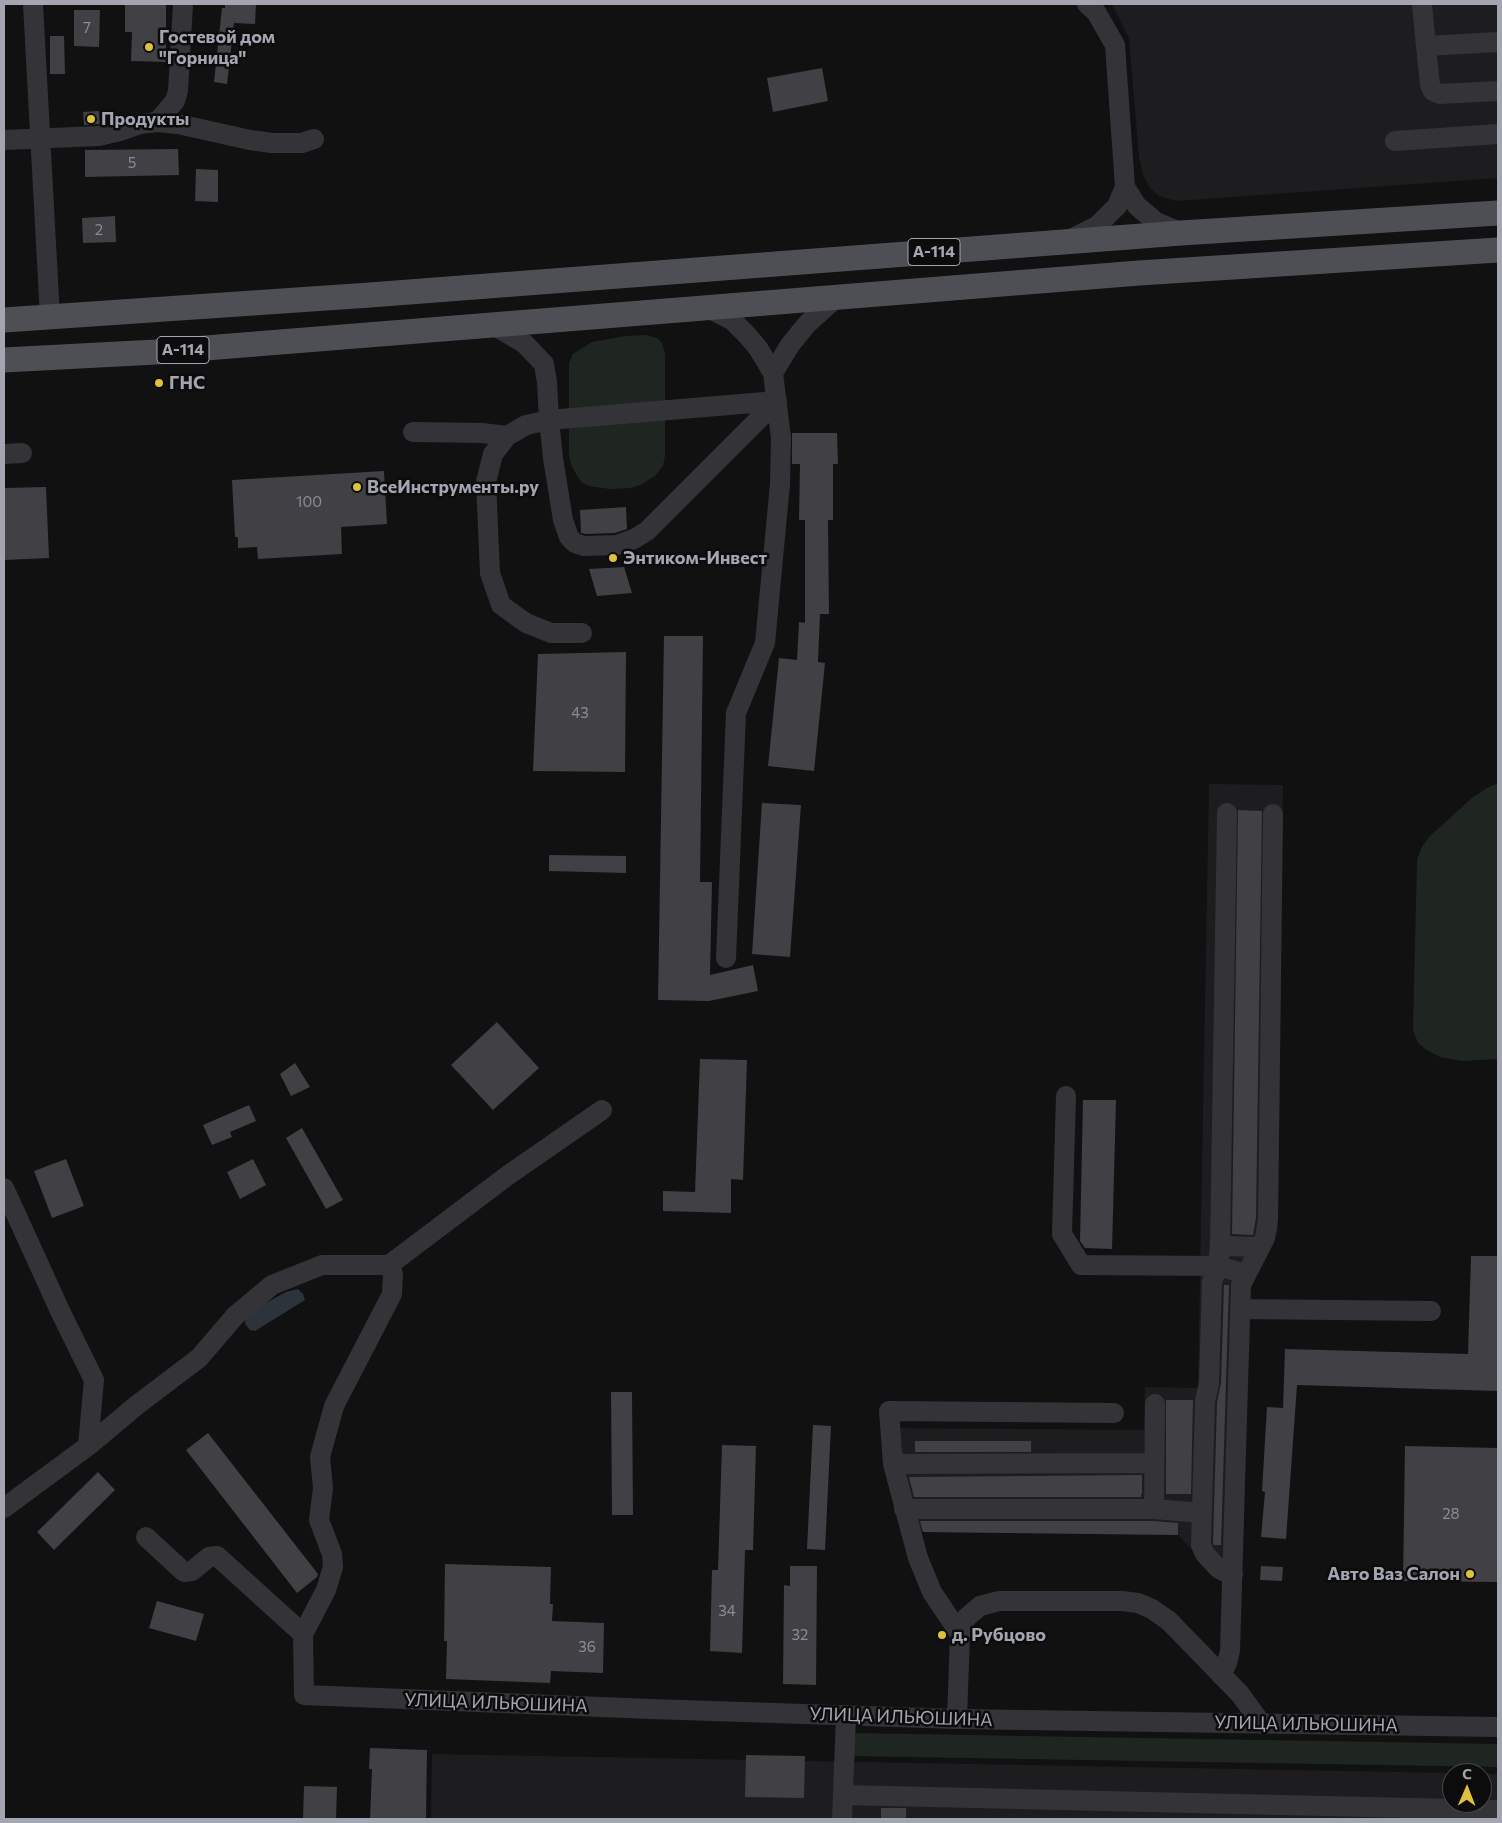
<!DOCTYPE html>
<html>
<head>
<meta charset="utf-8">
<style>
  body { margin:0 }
  #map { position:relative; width:1502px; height:1823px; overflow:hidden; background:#111112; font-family:Commissioner,sans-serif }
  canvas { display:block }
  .frame { position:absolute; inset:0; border:5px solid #a3a5b1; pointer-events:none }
  .north { position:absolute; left:1442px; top:1763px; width:50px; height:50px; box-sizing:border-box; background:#0c0c0d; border:1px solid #48494f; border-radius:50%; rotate:1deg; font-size:14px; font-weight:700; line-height:20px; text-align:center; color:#a3a5b1 }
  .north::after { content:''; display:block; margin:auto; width:18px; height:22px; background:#dec13c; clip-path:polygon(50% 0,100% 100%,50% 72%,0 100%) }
</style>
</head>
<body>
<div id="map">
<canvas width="1502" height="1823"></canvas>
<div class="frame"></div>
<div class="north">С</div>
</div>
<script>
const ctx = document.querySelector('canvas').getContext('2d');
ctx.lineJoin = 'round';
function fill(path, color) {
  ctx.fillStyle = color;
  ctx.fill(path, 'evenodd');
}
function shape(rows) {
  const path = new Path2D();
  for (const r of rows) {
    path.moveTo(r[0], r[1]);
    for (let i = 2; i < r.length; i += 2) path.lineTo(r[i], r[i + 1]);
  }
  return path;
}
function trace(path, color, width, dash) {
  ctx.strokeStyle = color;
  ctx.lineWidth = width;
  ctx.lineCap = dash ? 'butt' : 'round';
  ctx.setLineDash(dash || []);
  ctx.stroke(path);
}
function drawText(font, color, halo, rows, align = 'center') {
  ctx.font = font + ' Commissioner,sans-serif';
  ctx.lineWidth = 5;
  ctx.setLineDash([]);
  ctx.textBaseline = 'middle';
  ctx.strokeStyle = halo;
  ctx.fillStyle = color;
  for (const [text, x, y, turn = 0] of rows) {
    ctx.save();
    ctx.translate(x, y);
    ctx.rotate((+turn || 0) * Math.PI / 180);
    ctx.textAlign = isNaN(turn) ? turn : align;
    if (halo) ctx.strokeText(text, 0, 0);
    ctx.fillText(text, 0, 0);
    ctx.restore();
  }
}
const built = shape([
  [1112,4,1498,4,1498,178,1176,201,1159,196,1151,189,1144,178,1139,157,1129,38],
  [1209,784,1283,785,1278,1232,1245,1290,1238,1558,1199,1557,1178,1535,919,1532,884,1428,1144,1430,1145,1387,1198,1388],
  [432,1754,1453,1773,1452,1803,1482,1803,1482,1774,1498,1774,1498,1819,431,1819]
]);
const green = shape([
  [646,335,657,338,662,343,665,354,665,455,663,466,655,476,640,485,631,488,610,489,589,486,581,482,572,467,569,455,569,363,573,354,592,342,625,336],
  [1498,783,1498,1059,1462,1061,1440,1057,1425,1049,1418,1043,1413,1030,1417,860,1422,847,1429,837,1472,798,1487,788],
  [848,1733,1498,1744,1498,1767,848,1756]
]);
const water = shape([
  [298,1289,303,1294,305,1300,255,1331,250,1330,245,1324,246,1315,249,1312,286,1292]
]);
const building = shape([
  [125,4,166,4,166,62,131,61,132,32,125,32],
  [225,4,256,4,255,24,234,23,227,84,214,82,222,8,225,8],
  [74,10,100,10,99,47,74,46],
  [50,36,64,36,65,74,50,74],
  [822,68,828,101,773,112,767,78],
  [99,111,100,124,84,125,83,112],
  [178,149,179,175,85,177,85,150],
  [196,169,218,170,218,202,195,201],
  [115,216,116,242,83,243,82,218],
  [792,433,837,433,838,464,833,464,833,520,828,520,829,614,820,614,818,662,825,663,814,771,768,766,779,658,797,660,799,622,805,623,805,520,799,520,800,464,792,464],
  [384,471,387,524,341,527,342,554,258,559,257,547,238,548,238,537,235,537,232,480],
  [46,487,49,558,4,560,4,488],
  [626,507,627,529,615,533,586,534,581,533,580,510],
  [624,567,632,593,597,596,589,569],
  [664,636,703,636,700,882,712,882,710,975,753,965,758,991,709,1001,658,1000],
  [626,652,625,772,533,771,538,654],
  [762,803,801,805,790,957,752,954],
  [1238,810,1262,811,1256,1218,1253,1235,1232,1234],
  [549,855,626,856,626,873,549,871],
  [497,1022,539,1068,493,1110,451,1065],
  [700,1059,747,1060,743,1180,731,1179,731,1213,663,1211,663,1191,695,1192],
  [295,1063,310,1087,291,1096,280,1074],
  [1083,1100,1116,1100,1112,1249,1085,1248,1080,1241],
  [249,1105,256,1121,230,1132,232,1137,212,1145,203,1125],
  [302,1128,343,1200,326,1209,286,1138],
  [66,1159,84,1206,52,1218,34,1171],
  [253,1159,266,1185,240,1199,227,1172],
  [1471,1256,1498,1256,1498,1391,1297,1385,1286,1539,1261,1537,1265,1492,1262,1491,1267,1407,1283,1408,1285,1349,1468,1354],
  [1224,1285,1229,1285,1221,1545,1214,1545,1213,1543,1217,1402,1221,1383],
  [611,1392,632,1392,633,1515,612,1515],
  [1166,1400,1193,1400,1191,1494,1166,1494],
  [813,1425,831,1426,825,1550,807,1549],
  [208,1433,318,1574,317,1577,297,1593,186,1450],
  [915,1441,1031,1441,1031,1452,915,1452],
  [722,1445,756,1446,753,1550,745,1550,742,1653,710,1651,712,1570,718,1570],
  [1405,1446,1498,1448,1498,1582,1403,1581],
  [98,1472,115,1490,54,1550,37,1532],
  [1142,1475,1142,1494,1141,1494,1141,1497,914,1497,909,1477],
  [920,1521,1154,1521,1178,1523,1178,1535,923,1532],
  [445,1564,551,1567,550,1604,553,1604,552,1621,604,1623,603,1673,551,1671,550,1683,446,1679,447,1641,444,1641],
  [790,1566,817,1566,816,1685,783,1684,784,1585,790,1586],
  [1261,1566,1283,1567,1282,1581,1260,1580],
  [157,1601,204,1614,196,1641,149,1628],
  [370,1748,427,1750,426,1819,370,1819,372,1769,369,1769],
  [746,1755,805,1756,804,1798,745,1797],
  [304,1786,337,1787,336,1819,303,1819],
  [881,1808,906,1808,906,1819,881,1819]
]);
const minor = shape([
  [33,4,50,317],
  [1422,4,1426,46,1498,42],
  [1426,46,1430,85,1433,91,1440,94,1498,91],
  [157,122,175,101,178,91,183,4],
  [4,140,99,136,120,131,140,124,157,122,178,124,250,140,272,143,302,143,314,139],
  [1395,141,1498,134],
  [1125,187,1137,206,1156,222,1180,232],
  [1071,239,1097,226,1117,206,1125,187,1115,45,1096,12,1087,4],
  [708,308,732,320,746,334,758,348,773,373,781,438,780,484,765,643,736,713,726,958],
  [493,325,525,344,544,364,547,382,549,420,553,458,563,520,569,537,575,543,584,546,617,545,634,539,647,531,777,401],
  [773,373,790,345,807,324,836,298],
  [413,432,482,433,507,436],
  [4,454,22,453],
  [582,633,551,633,526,623,501,605,490,573,486,482,493,454,507,436,526,425,549,420,777,401],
  [1227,813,1220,1246,1218,1266,1212,1282,1209,1383,1205,1401,1201,1545,1205,1554,1218,1568,1225,1572,1233,1574],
  [1066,1096,1062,1234,1081,1265,1218,1266,1246,1274],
  [4,1188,61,1313,94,1380,88,1446],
  [1220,1246,1260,1247],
  [389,1265,393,1274,392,1294,334,1406,320,1457,323,1488,319,1520,332,1554,333,1567,326,1590,303,1634,304,1695,651,1709,957,1719,1498,1727],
  [1240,1309,1431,1311],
  [893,1464,1154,1463],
  [4,1508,88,1446,137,1405,199,1358,235,1316,272,1285,322,1265,389,1265,507,1176,602,1110],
  [904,1509,1154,1509,1155,1404],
  [1154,1509,1202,1513],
  [146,1537,184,1572,192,1571,209,1557,217,1556,303,1634],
  [960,1634,932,1592,918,1558,893,1464,889,1411,1114,1413],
  [1221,1675,1227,1663,1230,1651,1241,1285,1265,1238,1268,1219,1273,814],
  [957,1719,960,1634,966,1618,980,1606,999,1601,1122,1601,1138,1603,1152,1609,1169,1621,1240,1694,1261,1723],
  [843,1795,1498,1810],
  [842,1819,846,1715]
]);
const major = shape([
  [4,320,370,295,1181,233,1498,213],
  [4,360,156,352,1139,273,1498,250]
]);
const markers = [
  [149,47,5,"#dec13c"],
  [91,119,5,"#dec13c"],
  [159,383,5,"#dec13c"],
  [357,487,5,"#dec13c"],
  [613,558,5,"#dec13c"],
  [1470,1574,5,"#dec13c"],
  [942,1635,5,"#dec13c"]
];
const numberNames = [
  ["7",87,28],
  ["5",132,163],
  ["2",99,230],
  ["100",309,502],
  ["43",580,713],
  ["28",1451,1514],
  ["34",727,1611],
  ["32",800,1635],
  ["36",587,1647]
];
const shields = [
  [934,252,52],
  [183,350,52]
];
const shieldNames = [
  ["А-114",934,252],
  ["А-114",183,350]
];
const poiNames = [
  ["Гостевой дом",159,37],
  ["\"Горница\"",159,58],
  ["Продукты",101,119],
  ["ГНС",169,383],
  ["ВсеИнструменты.ру",367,487],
  ["Энтиком-Инвест",623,558],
  ["Авто Ваз Салон",1460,1574,"right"],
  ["д. Рубцово",952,1635]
];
const streetNames = [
  ["УЛИЦА ИЛЬЮШИНА",496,1703,2],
  ["УЛИЦА ИЛЬЮШИНА",901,1717,2],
  ["УЛИЦА ИЛЬЮШИНА",1306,1724,1]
];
fill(built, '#1d1d1f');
fill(green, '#1f2621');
fill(water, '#2d333b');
fill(building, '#404045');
trace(minor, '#343438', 20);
trace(major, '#4e4f55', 25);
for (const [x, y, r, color] of markers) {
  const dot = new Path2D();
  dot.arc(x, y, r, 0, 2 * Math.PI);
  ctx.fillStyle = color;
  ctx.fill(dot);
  trace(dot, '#0c0c0d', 2);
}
drawText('15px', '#8a8c96', null, numberNames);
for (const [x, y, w] of shields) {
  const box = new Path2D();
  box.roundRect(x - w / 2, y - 13.5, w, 27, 4);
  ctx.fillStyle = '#0c0c0d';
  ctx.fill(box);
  trace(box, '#a3a5b1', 1);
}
drawText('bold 16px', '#a3a5b1', null, shieldNames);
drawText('bold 18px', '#a3a5b1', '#0c0c0d', poiNames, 'left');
drawText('18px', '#a3a5b1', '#0c0c0d', streetNames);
</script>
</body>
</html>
